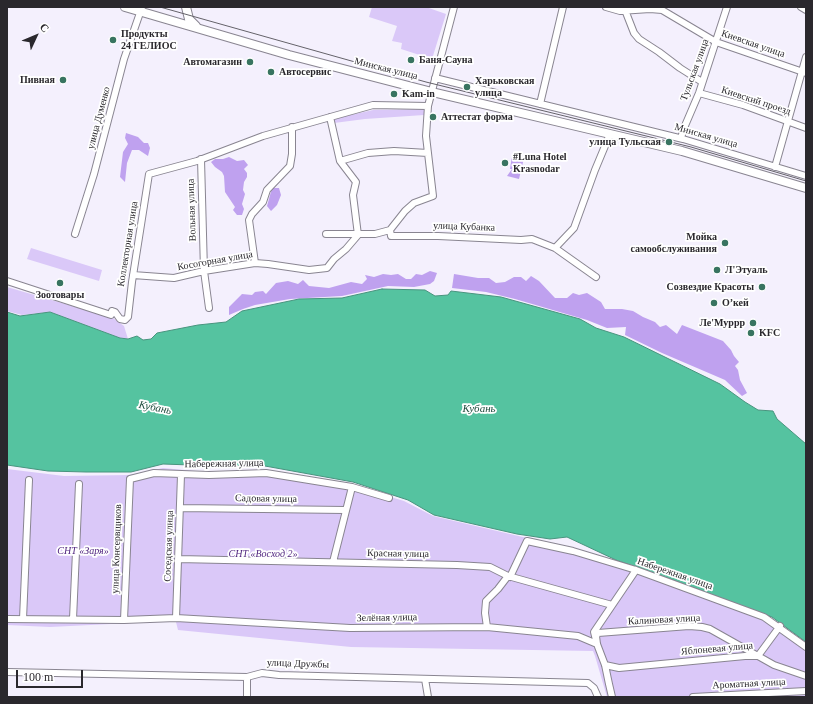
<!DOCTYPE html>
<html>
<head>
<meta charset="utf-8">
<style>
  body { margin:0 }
  #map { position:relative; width:813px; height:704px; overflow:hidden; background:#f4f0fd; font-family:Georgia,serif }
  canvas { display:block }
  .frame { position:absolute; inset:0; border:8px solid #2a282d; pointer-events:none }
  .north { position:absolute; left:16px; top:16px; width:40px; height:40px; -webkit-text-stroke:3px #fff; paint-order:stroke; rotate:46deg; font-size:11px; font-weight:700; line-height:16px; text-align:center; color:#2a282d }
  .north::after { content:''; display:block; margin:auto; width:14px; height:18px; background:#2a282d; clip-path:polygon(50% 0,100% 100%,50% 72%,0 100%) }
  .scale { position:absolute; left:16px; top:670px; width:67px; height:18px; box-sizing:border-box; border:2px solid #2a282d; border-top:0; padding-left:5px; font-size:12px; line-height:14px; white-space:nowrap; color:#2a282d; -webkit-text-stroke:3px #fff; paint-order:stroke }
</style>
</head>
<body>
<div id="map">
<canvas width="813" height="704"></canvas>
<div class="frame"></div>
<div class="north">С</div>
<div class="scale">100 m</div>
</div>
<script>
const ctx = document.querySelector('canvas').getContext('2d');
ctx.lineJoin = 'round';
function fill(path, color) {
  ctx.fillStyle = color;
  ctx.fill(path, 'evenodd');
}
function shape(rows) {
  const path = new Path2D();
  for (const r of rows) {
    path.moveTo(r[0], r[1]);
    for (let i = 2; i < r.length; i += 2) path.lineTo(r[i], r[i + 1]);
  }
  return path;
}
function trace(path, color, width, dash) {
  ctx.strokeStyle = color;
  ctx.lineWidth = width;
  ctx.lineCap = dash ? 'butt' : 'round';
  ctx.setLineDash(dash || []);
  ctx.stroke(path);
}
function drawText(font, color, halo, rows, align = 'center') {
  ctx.font = font + ' Georgia,serif';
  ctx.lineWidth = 3.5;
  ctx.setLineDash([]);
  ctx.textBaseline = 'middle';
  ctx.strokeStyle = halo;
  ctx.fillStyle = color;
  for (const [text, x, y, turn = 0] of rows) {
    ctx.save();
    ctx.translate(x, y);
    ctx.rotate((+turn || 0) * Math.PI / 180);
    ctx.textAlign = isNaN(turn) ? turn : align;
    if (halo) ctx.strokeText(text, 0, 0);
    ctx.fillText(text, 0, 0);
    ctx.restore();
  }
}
const green = shape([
  [372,7,426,7,446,14,432,59,401,49,402,43,392,41,397,26,369,17],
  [424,109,424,115,365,119,334,123,333,119,373,110],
  [31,248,102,270,99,281,27,259],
  [7,287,113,318,124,326,128,339,120,338,50,312,22,315,7,311],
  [163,468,217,473,243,470,268,470,354,486,404,501,433,516,574,549,769,617,806,644,806,697,607,697,595,656,593,651,351,647,178,630,176,622,172,621,50,627,7,625,7,469,64,476,129,475]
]);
const forest = shape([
  [126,133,138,137,144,143,148,143,150,148,148,156,139,150,132,150,127,163,125,182,120,177,123,152,128,144,125,138],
  [512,156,524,158,519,179,507,176,512,169,510,169],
  [229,157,237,161,244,160,248,165,244,169,247,173,247,177,244,182,243,190,245,194,242,204,244,209,242,215,237,215,233,210,235,207,225,192,224,176,222,172,215,167,211,162,215,159,223,159],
  [272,188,279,188,281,195,277,205,271,211,267,206],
  [430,271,437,273,434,281,430,284,414,287,388,286,342,296,290,299,255,305,243,309,229,315,229,307,242,294,252,295,255,292,263,291,266,294,276,283,288,281,298,284,303,280,309,286,329,288,351,282,362,284,367,279,365,275,374,277,383,274,391,275,398,274,406,279,411,279,416,274,422,275],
  [454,274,478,278,489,278,496,283,505,282,514,277,521,277,526,281,531,276,539,281,555,298,567,298,573,293,579,295,587,293,601,302,605,309,622,309,633,311,643,317,655,322,660,327,666,325,677,334,682,325,723,341,731,350,734,356,739,362,735,366,738,370,740,380,747,393,742,396,725,380,662,353,625,335,626,327,607,328,587,320,515,299,486,292,452,288]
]);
const water = shape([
  [382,289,425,290,435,296,448,295,451,291,501,297,580,319,596,328,624,337,720,384,745,402,758,410,773,411,777,419,806,444,806,642,772,617,678,582,616,560,567,537,550,539,517,534,434,515,408,500,353,482,265,466,218,466,163,464,131,472,86,472,48,471,7,465,7,312,20,316,50,312,120,338,128,339,137,336,143,340,151,339,157,333,198,325,226,322,242,311,299,299,342,298,382,289]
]);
const minor = shape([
  [606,7,620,11,650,9,662,10,716,42,806,73],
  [801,7,806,10],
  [625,10,634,33,639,39,659,52,680,68,702,82],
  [435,78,683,139,806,176],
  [699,93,743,105,806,128],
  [540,104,563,7],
  [681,138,684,128,699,93,727,7],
  [201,159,204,271,209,308],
  [340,161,368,153,394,151,428,153],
  [775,167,806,57],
  [390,230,405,211,414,203,433,196,426,136,428,106,454,7],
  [75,234,94,174,124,59,142,7],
  [326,234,375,234,390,230,391,236,438,236,521,240,532,239,555,248,596,277],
  [555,248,574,228,595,170,610,134],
  [255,263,249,220,252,214,263,202,267,190,290,166,292,154,292,127],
  [133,275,174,278,204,271,255,263,268,264,309,270,327,268,334,259,346,249,358,235,353,195,356,182,340,161,330,117],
  [7,281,111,315,112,311,115,312,120,319,125,320,128,317,132,282,149,174,197,161,263,136,373,105,428,106],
  [180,508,345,510],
  [178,559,457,565,490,567,508,576,612,605],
  [333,562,352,487],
  [510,577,527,541,573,551,636,570,764,617,806,647],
  [176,618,181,475],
  [7,619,124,620,176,618,350,628,487,627,578,636,597,644],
  [23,619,29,480],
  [73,619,79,484],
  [124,620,130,479,154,473,209,475,266,473,352,487,389,498],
  [487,627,485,613,486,601,498,589,508,576],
  [597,644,596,636,598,633,689,626,702,627,710,629,774,665,806,676],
  [605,665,619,668,745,656,758,656,780,626],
  [7,672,247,677,262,673,279,675,588,683,594,688,598,697],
  [247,677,247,697],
  [425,679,428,697],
  [612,697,609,684,605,665,597,644,594,632,636,570],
  [693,697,806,691]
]);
const major = shape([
  [125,7,289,55,432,92,682,151,806,188],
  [186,7,189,19,196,26]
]);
const tram = shape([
  [160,7,426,82,691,147,806,181]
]);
const markers = [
  [113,40,4,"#387460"],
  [411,60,4,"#387460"],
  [250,62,4,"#387460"],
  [271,72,4,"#387460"],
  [63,80,4,"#387460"],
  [467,87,4,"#387460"],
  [394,94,4,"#387460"],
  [433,117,4,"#387460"],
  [669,142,4,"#387460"],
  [505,163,4,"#387460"],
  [725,243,4,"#387460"],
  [717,270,4,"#387460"],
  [60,283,4,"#387460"],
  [762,287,4,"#387460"],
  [714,303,4,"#387460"],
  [753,323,4,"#387460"],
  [751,333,4,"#387460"]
];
const poiNames = [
  ["Продукты",121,34],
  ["24 ГЕЛИОС",121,46],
  ["Баня-Сауна",419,60],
  ["Автомагазин",242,62,"right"],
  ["Автосервис",279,72],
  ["Пивная",55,80,"right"],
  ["Харьковская",475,81],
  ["улица",475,93],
  ["Kam-in",402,94],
  ["Аттестат форма",441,117],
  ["улица Тульская",661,142,"right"],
  ["#Luna Hotel",513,157],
  ["Krasnodar",513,169],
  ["Мойка",717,237,"right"],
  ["самообслуживания",717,249,"right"],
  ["Л'Этуаль",725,270],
  ["Созвездие Красоты",754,287,"right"],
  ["Зоотовары",60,295,"center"],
  ["О’кей",722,303],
  ["Ле'Муррр",745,323,"right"],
  ["KFC",759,333]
];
const streetNames = [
  ["Киевская улица",753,44,19],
  ["Минская улица",386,69,14],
  ["Тульская улица",695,70,-70],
  ["Киевский проезд",756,101,18],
  ["улица Думенко",99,118,-75],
  ["Минская улица",706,136,16],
  ["Вольная улица",192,210,-92],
  ["улица Кубанка",464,227,2],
  ["Коллекторная улица",128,244,-81],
  ["Косогорная улица",215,261,-10],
  ["Набережная улица",224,464,-1],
  ["Садовая улица",266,499,1],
  ["Соседская улица",169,546,-88],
  ["улица Консервщиков",117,549,-88],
  ["Красная улица",398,554,1],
  ["Набережная улица",675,574,19],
  ["Зелёная улица",387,618,-1],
  ["Калиновая улица",664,620,-3],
  ["Яблоневая улица",717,649,-5],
  ["улица Дружбы",298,664,2],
  ["Ароматная улица",749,684,-3]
];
const parkNames = [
  ["СНТ «Заря»",83,551],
  ["СНТ «Восход 2»",263,554]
];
const waterNames = [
  ["Кубань",155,408,11],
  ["Кубань",479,409]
];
fill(green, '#dac8f8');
fill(forest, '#bfa1ef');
fill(water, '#55c3a0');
trace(water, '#48947e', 1);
trace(minor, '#898591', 8);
trace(major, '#898591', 10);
trace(minor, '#fff', 6);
trace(major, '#fff', 8);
trace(tram, '#646269', 1);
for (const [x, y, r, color] of markers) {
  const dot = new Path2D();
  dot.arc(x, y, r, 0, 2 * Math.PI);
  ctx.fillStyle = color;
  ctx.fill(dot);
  trace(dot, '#fff', 1.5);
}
drawText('bold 10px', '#2a282d', '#fff', poiNames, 'left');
drawText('10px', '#2a282d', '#fff', streetNames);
drawText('italic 10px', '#50257f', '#fff', parkNames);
drawText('italic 11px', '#1f4d3e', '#fff', waterNames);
</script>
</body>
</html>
